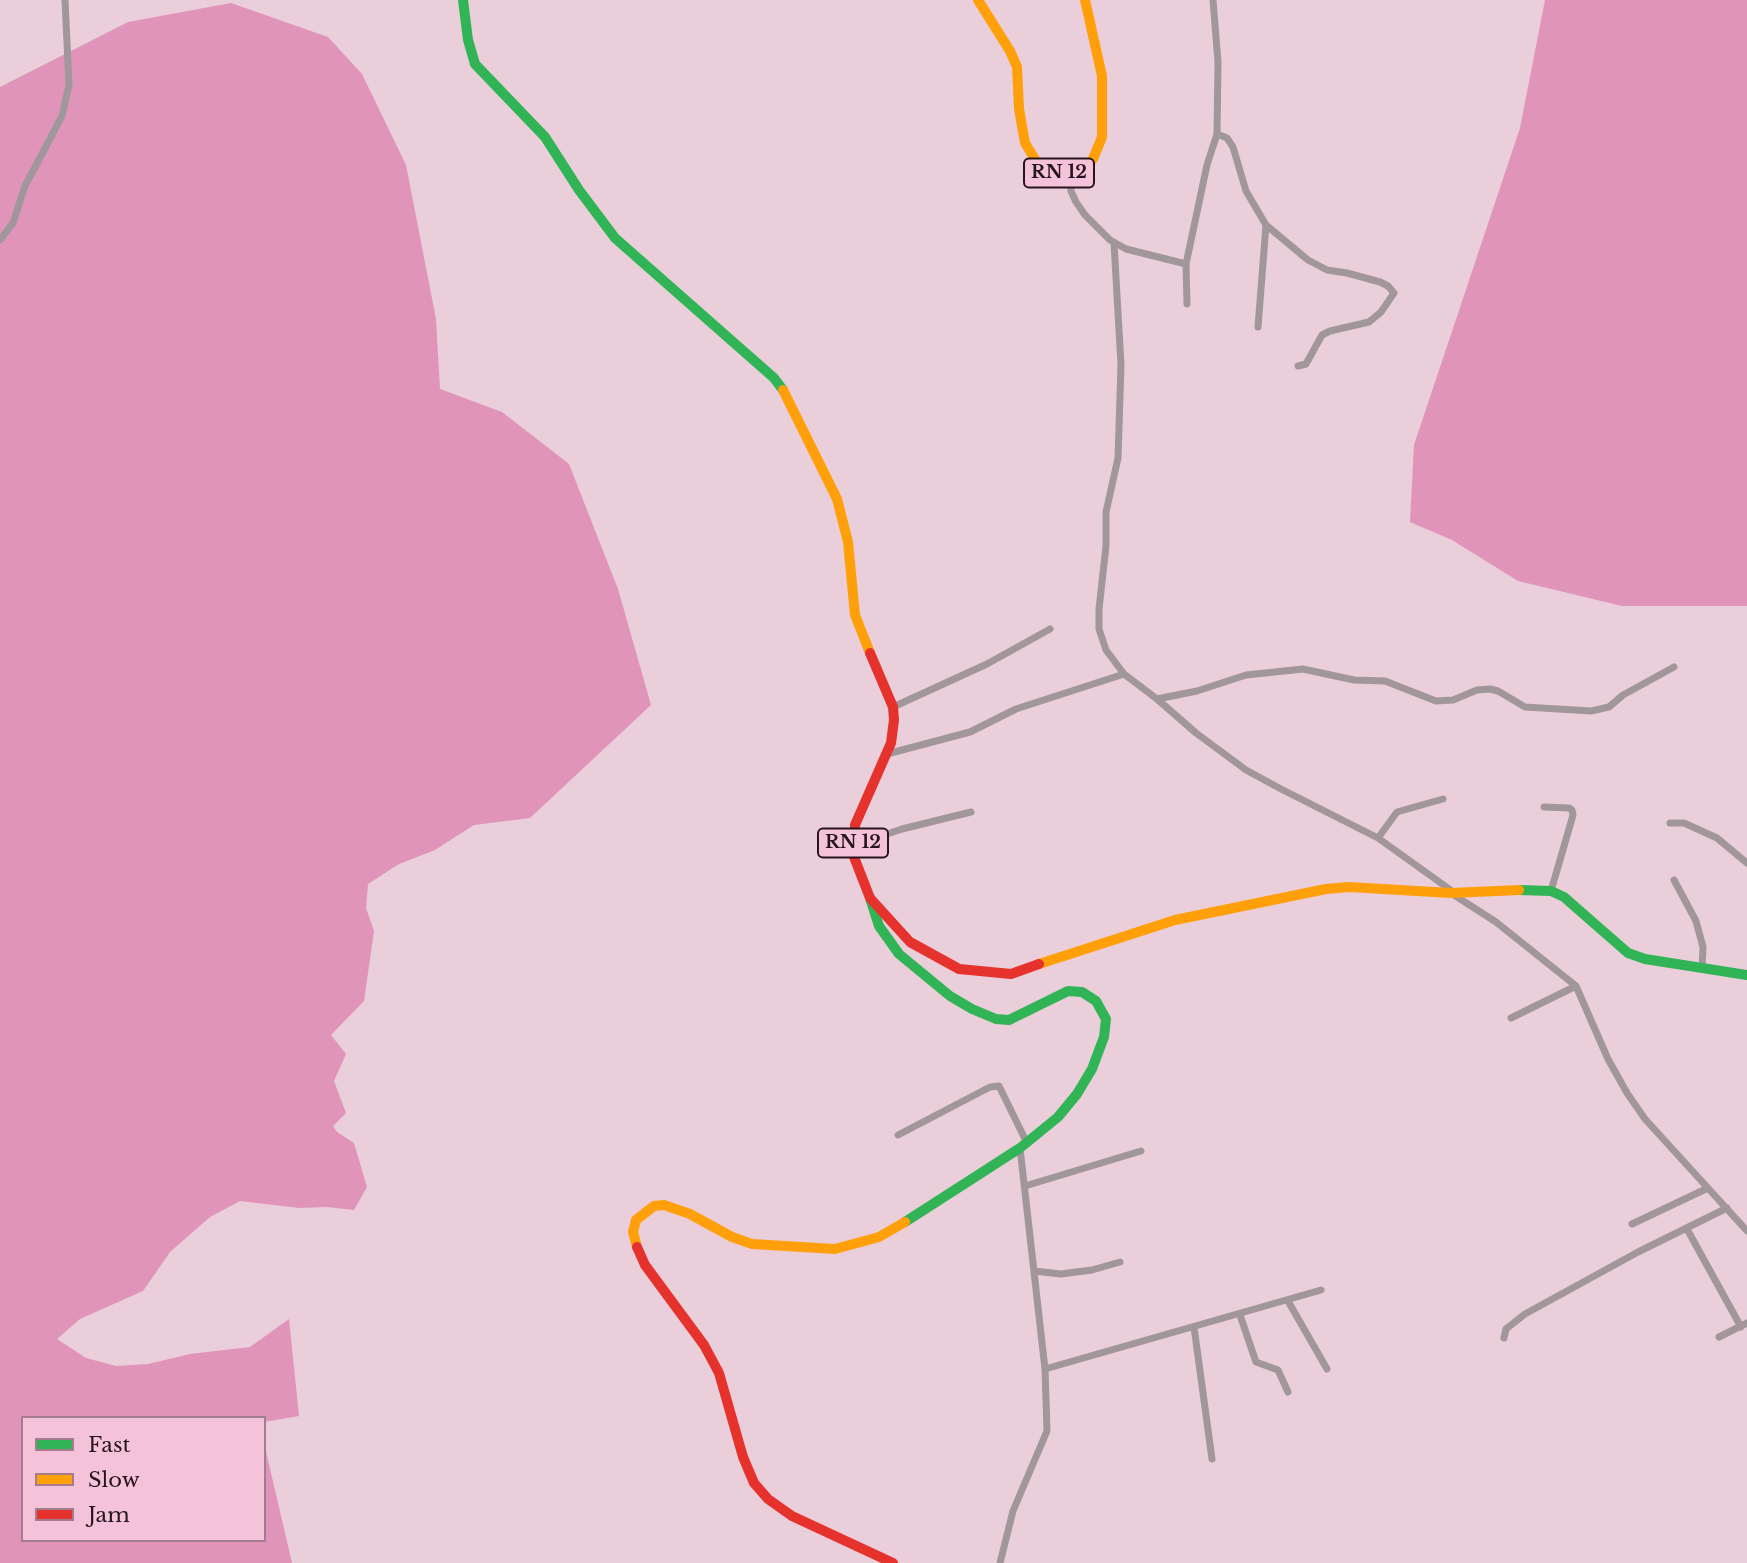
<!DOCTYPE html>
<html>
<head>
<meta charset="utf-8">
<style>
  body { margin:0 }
  #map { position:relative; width:1747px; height:1563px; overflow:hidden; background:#eaceda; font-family:"Libre Baskerville",serif }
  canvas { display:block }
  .legend { position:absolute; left:21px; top:1416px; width:245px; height:126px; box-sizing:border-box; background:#f5c3d9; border:2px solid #a37d8e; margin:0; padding:9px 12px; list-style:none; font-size:21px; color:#27151d }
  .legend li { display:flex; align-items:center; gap:14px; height:35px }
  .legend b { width:35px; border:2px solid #a37d8e }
</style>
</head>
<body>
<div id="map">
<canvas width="1747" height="1563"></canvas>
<ul class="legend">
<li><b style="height:9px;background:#30b455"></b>Fast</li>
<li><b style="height:9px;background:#ff9f0a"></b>Slow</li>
<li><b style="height:9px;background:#e5322d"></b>Jam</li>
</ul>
</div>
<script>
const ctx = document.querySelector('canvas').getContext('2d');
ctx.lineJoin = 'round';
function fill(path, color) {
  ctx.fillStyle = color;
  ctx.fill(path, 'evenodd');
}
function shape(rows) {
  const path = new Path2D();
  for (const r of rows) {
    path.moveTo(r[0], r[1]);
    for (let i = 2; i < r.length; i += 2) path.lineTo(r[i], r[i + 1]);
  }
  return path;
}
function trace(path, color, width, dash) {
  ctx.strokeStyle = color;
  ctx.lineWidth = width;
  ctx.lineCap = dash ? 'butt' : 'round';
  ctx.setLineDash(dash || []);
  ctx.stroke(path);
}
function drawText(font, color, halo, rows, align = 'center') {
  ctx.font = font + ' "Libre Baskerville",serif';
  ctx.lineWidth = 7;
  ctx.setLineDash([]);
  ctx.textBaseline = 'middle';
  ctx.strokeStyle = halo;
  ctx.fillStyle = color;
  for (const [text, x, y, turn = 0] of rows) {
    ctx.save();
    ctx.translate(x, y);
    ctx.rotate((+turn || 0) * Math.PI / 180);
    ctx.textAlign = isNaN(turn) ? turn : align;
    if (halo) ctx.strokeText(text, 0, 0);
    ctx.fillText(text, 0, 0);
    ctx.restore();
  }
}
const forest = shape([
  [1545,0,1747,0,1747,606,1622,606,1518,581,1452,540,1410,522,1414,445,1520,128],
  [231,3,328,37,362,74,406,165,436,319,440,389,502,412,569,464,618,589,651,705,530,818,474,825,435,850,399,864,368,884,366,908,374,931,364,1001,331,1035,346,1054,334,1081,346,1113,333,1126,337,1132,354,1143,367,1187,354,1210,327,1207,299,1208,240,1201,210,1217,170,1252,143,1291,80,1319,57,1339,86,1358,116,1366,148,1364,190,1354,250,1347,289,1319,299,1416,264,1422,264,1418,23,1418,23,1540,264,1540,264,1443,292,1563,0,1563,0,87,128,22]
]);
const street = shape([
  [1217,134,1227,138,1233,147,1246,191,1266,225,1258,327],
  [1070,173,1071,191,1076,202,1085,215,1110,240,1126,249,1186,264],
  [1266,225,1308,260,1327,270,1347,273,1380,282,1388,286,1394,293,1381,312,1369,322,1330,331,1322,335,1306,364,1298,366],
  [0,240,13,223,25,186,62,116,69,85,65,0],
  [1114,243,1121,365,1118,458,1106,512,1106,546,1099,609,1099,629,1106,650,1124,674,1157,699,1196,733,1246,770,1281,789,1378,838,1452,891],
  [1187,304,1186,264,1207,165,1217,134,1218,62,1213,0],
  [1157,699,1197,691,1246,675,1303,669,1354,680,1385,681,1436,701,1453,700,1477,690,1490,689,1498,691,1525,707,1591,711,1609,707,1623,695,1674,667],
  [893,707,987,664,1050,629],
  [887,754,970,732,1016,709,1124,674],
  [1544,807,1569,808,1572,810,1573,815,1551,891],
  [1670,823,1684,823,1717,838,1747,863],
  [1378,838,1397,812,1443,799],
  [854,845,902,829,971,812],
  [1674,880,1696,921,1703,947,1702,968],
  [1454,895,1496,922,1576,986,1608,1059,1627,1093,1645,1119,1747,1231],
  [1511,1018,1576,986],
  [898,1135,990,1087,999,1086,1027,1143],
  [1025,1186,1141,1151],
  [1632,1224,1708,1188],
  [1687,1229,1741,1327],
  [1034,1271,1061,1274,1092,1270,1120,1262],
  [1288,1301,1327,1369],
  [1240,1315,1256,1362,1278,1370,1288,1392],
  [1194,1327,1212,1459],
  [1719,1337,1747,1323],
  [1504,1338,1506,1329,1525,1314,1638,1252,1727,1208],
  [1045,1369,1321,1290],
  [1000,1563,1013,1511,1047,1431,1045,1369,1020,1148]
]);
const fast = shape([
  [463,0,468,40,475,64,545,137,579,190,615,238,774,378,783,390],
  [1519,890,1551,891,1564,897,1628,953,1645,959,1747,975],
  [870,898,879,926,899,954,950,996,972,1009,996,1019,1009,1020,1068,991,1082,992,1096,1001,1106,1019,1104,1037,1092,1069,1077,1094,1058,1117,1020,1148,905,1222]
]);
const slow = shape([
  [978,0,1010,51,1017,67,1019,109,1025,143,1036,161,1055,173,1070,173,1085,168,1093,159,1102,137,1102,76,1085,0],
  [783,390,837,499,848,542,855,615,870,653],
  [1039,964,1175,920,1326,889,1349,887,1451,893,1519,890],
  [637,1247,633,1232,636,1220,654,1206,664,1205,690,1214,732,1237,752,1244,835,1249,879,1237,905,1222]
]);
const jam = shape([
  [870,653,893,707,894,720,891,743,855,825,854,857,870,898,910,942,959,969,1011,974,1039,964],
  [637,1247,645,1265,704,1345,719,1373,743,1457,754,1483,768,1499,792,1516,893,1563]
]);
const shields = [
  [1059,173,70],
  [853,843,70]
];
const shieldNames = [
  ["RN 12",1059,173],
  ["RN 12",853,843]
];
fill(forest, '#e094ba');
trace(street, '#a1979b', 7);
trace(fast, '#30b455', 10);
trace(slow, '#ff9f0a', 10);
trace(jam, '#e5322d', 10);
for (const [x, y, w] of shields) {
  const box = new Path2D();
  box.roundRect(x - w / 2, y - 14.5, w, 29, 5);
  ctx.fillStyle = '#f5c3d9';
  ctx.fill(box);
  trace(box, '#27151d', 2);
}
drawText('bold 18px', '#27151d', null, shieldNames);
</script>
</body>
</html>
